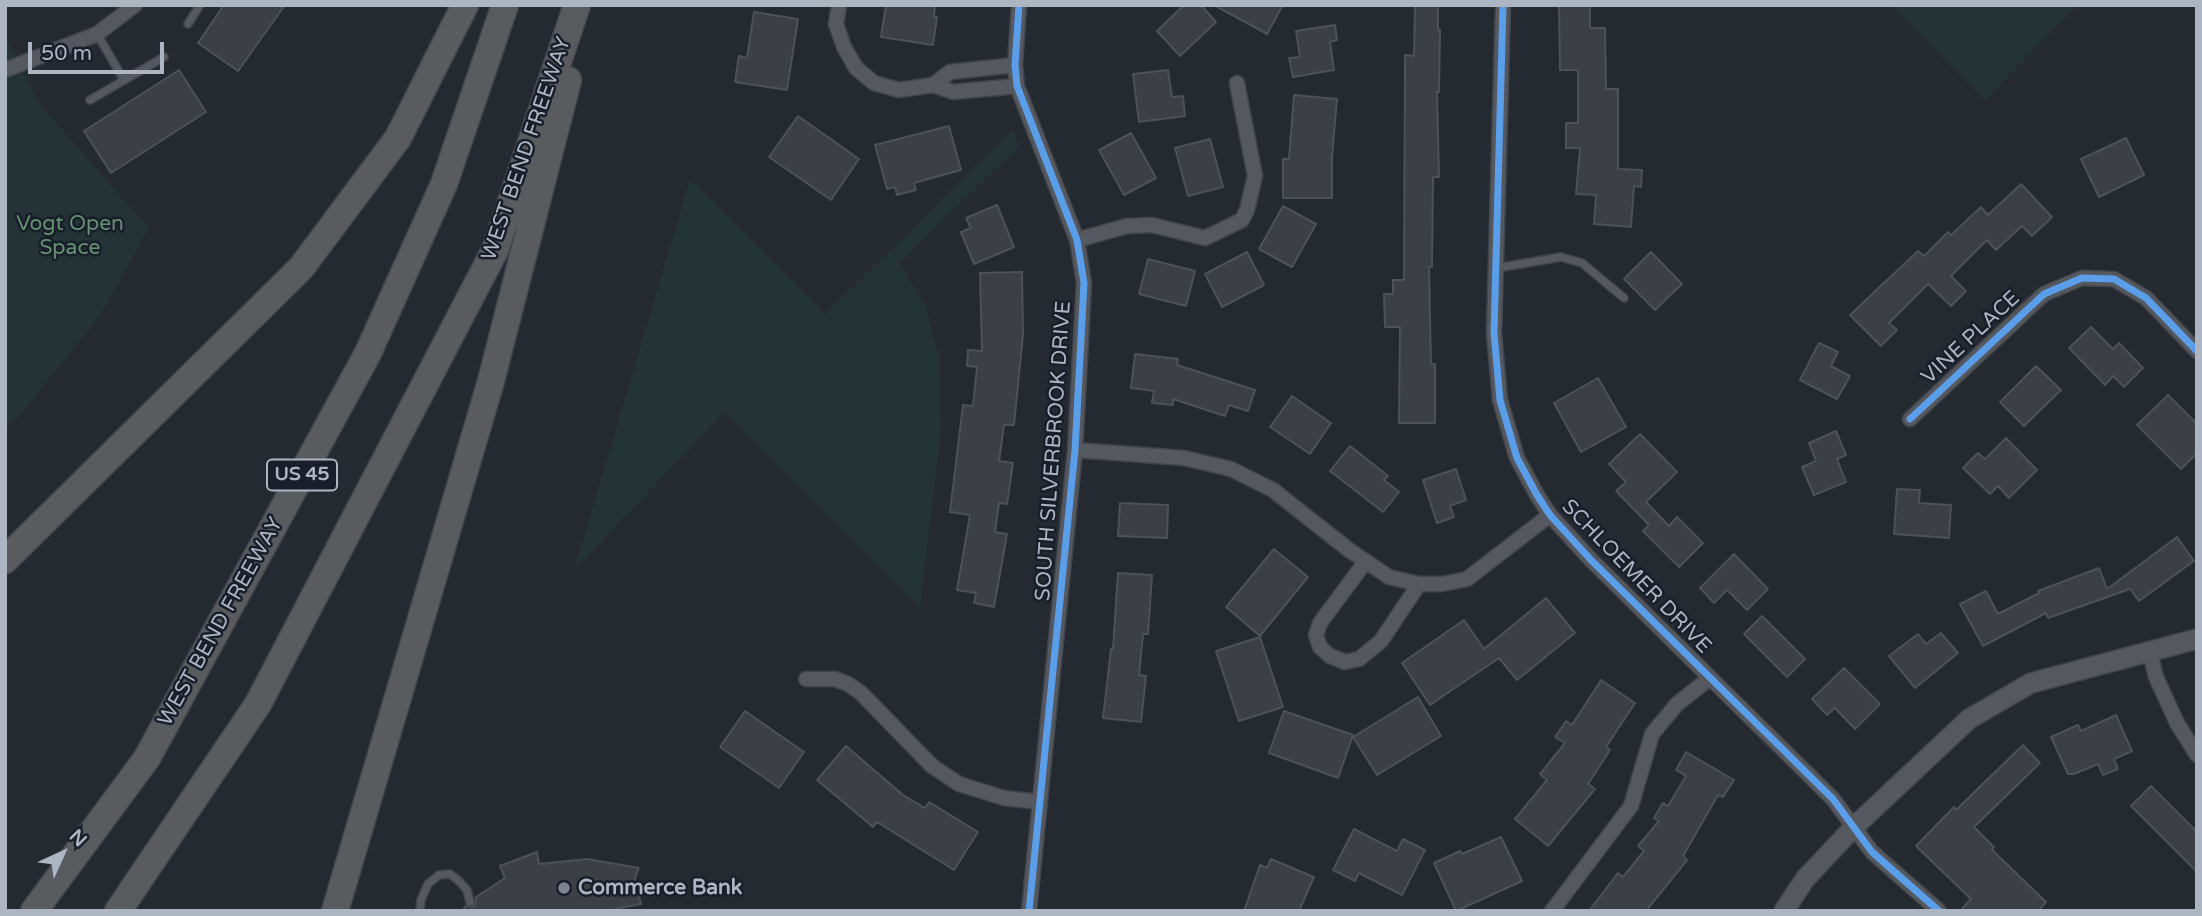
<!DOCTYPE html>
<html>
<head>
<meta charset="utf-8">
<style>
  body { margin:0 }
  #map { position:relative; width:2202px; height:916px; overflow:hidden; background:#252930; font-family:"Varela Round",sans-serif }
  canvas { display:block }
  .frame { position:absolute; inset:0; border:7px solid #aeb5c2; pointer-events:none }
  .north { position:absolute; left:28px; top:818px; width:70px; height:70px; -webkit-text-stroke:5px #191f2a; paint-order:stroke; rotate:45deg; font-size:19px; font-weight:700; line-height:28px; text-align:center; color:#aeb5c2 }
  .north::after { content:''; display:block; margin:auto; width:24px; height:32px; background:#aeb5c2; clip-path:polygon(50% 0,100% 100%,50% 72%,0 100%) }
  .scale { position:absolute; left:28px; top:42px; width:136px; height:32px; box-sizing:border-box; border:4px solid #aeb5c2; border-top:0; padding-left:9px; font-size:21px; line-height:24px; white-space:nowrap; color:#aeb5c2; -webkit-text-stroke:5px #191f2a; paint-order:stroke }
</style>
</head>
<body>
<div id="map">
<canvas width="2202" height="916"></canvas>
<div class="frame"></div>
<div class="north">N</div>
<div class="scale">50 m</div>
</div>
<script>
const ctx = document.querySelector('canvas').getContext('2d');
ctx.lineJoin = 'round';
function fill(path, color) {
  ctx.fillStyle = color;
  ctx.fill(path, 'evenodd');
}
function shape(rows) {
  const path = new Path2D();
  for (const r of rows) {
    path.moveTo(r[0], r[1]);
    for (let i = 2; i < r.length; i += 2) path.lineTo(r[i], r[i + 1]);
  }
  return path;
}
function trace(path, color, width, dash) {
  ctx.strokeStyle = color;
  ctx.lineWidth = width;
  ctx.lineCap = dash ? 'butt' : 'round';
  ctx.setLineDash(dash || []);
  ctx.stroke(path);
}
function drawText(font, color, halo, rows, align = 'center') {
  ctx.font = font + ' "Varela Round",sans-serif';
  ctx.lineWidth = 5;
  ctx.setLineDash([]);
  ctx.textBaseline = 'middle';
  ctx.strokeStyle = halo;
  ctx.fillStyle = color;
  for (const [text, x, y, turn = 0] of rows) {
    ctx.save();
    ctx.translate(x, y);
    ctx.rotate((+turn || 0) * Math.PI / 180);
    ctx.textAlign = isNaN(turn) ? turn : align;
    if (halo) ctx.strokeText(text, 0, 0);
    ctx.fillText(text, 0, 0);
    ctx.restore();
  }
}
const green = shape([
  [1891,5,2078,5,1985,100],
  [5,35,40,105,149,228,100,316,22,413,5,429],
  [1013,129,1019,146,900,263,926,307,940,359,941,433,920,607,725,412,574,570,690,179,825,314]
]);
const building = shape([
  [224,5,285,5,238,71,198,43,224,5],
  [886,5,935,5,934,17,937,17,933,45,881,37,886,5],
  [1184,5,1201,5,1216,22,1180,56,1157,31,1184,5],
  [1214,5,1283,5,1267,34,1214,5],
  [1415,5,1438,5,1438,30,1440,30,1439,92,1437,92,1439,177,1433,177,1432,267,1429,267,1431,364,1435,364,1435,423,1399,423,1400,327,1385,327,1384,294,1393,294,1393,280,1404,280,1405,55,1414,56,1415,5],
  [1559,6,1590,6,1590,28,1605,28,1606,89,1618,89,1618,169,1642,170,1641,187,1634,186,1631,227,1594,224,1596,195,1576,194,1580,148,1566,148,1566,123,1578,123,1578,70,1560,70,1559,6],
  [754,12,798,19,787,90,735,82,739,56,747,58,754,12],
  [1335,25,1337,40,1330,42,1334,70,1293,77,1289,58,1300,57,1296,31,1335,25],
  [179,70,206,112,111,173,84,131,179,70],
  [1168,70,1172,97,1183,96,1185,116,1139,122,1133,74,1168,70],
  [1294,95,1337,99,1332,157,1332,198,1283,198,1283,159,1289,159,1294,95],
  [798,116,859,159,831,200,769,157,798,116],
  [949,126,961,170,914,183,916,190,897,195,895,187,887,189,875,145,949,126],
  [1131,133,1156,178,1124,195,1099,150,1131,133],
  [2126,138,2144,175,2099,197,2081,159,2126,138],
  [1210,139,1223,187,1188,196,1175,148,1210,139],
  [2021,184,2052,217,2032,236,2022,226,1996,250,1987,240,1951,276,1966,291,1951,306,1928,284,1889,323,1897,330,1881,346,1850,315,1918,251,1924,256,1948,232,1951,235,1981,207,1988,215,2021,184],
  [997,205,1014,247,974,264,961,232,971,228,966,218,997,205],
  [1283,206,1316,224,1292,267,1259,249,1283,206],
  [1247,252,1264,285,1222,307,1205,274,1247,252],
  [1651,252,1682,284,1655,310,1624,279,1651,252],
  [1148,259,1195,271,1186,306,1139,294,1148,259],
  [1022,272,1023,334,1014,425,1004,425,999,461,1013,463,1007,504,999,503,995,532,1007,534,994,607,974,603,976,593,957,590,970,515,950,512,963,405,973,406,977,367,967,366,968,350,982,351,980,273,1022,272],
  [2091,327,2113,349,2119,343,2143,368,2124,387,2113,376,2105,385,2069,348,2091,327],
  [1819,343,1838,352,1831,366,1850,376,1837,399,1800,380,1819,343],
  [1135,354,1178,359,1177,365,1255,390,1248,411,1229,405,1225,416,1173,399,1173,405,1152,403,1154,391,1131,388,1135,354],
  [2036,366,2061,390,2024,426,2000,402,2036,366],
  [1598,378,1626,427,1581,452,1554,403,1598,378],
  [2168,395,2197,424,2197,453,2181,469,2137,425,2168,395],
  [1292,396,1331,423,1310,454,1270,427,1292,396],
  [1836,431,1846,455,1837,459,1846,482,1814,495,1802,467,1816,461,1809,443,1836,431],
  [1640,434,1677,472,1646,502,1669,526,1677,517,1703,543,1679,567,1643,531,1649,525,1616,491,1626,482,1609,464,1640,434],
  [2006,438,2037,470,2009,498,1998,486,1990,494,1963,468,1978,453,1985,459,2006,438],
  [1350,446,1388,476,1384,480,1399,492,1383,512,1330,471,1350,446],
  [1456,469,1466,500,1450,506,1454,517,1437,523,1423,480,1456,469],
  [1897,489,1920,490,1919,503,1951,505,1949,538,1894,534,1897,489],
  [1120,503,1168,505,1167,538,1118,536,1120,503],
  [2177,537,2194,561,2139,601,2130,589,2048,618,2046,613,1983,646,1960,604,1986,591,1998,614,2039,593,2038,591,2099,568,2107,589,2177,537],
  [1274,549,1308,577,1260,636,1226,607,1274,549],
  [1734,554,1768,589,1747,610,1727,590,1714,603,1700,588,1734,554],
  [1118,573,1152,575,1148,634,1143,634,1139,675,1146,676,1141,722,1103,718,1111,649,1113,649,1118,573],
  [1546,598,1575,633,1517,680,1499,658,1430,705,1402,663,1464,620,1484,649,1546,598],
  [1762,616,1805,659,1787,677,1744,634,1762,616],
  [1941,633,1958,653,1915,688,1889,656,1918,634,1926,644,1941,633],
  [1260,637,1283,707,1239,721,1216,651,1260,637],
  [1844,668,1880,704,1855,729,1835,708,1827,715,1812,699,1844,668],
  [1601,680,1635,703,1606,747,1610,750,1588,784,1595,789,1548,846,1515,819,1547,780,1540,774,1565,743,1555,737,1566,721,1572,725,1601,680],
  [1418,697,1441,736,1377,775,1353,737,1418,697],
  [745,711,804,752,779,788,720,747,745,711],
  [1284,711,1353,735,1338,778,1269,753,1284,711],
  [2116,715,2132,751,2114,759,2118,769,2103,775,2098,764,2074,774,2068,774,2051,737,2078,725,2081,731,2116,715],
  [2023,745,2040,763,1974,827,1994,847,1992,850,2046,902,2038,911,1960,911,1971,899,1916,846,1954,807,1956,810,2023,745],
  [846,746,903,795,925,808,929,802,978,832,954,870,877,822,873,827,817,780,846,746],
  [1686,752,1734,780,1723,797,1718,795,1683,856,1687,860,1646,911,1589,911,1618,873,1623,877,1644,851,1638,846,1659,821,1654,818,1663,803,1668,806,1686,776,1676,770,1686,752],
  [2151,786,2197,832,2197,872,2131,806,2151,786],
  [1354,829,1397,851,1403,839,1425,850,1402,895,1359,873,1355,881,1333,870,1354,829],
  [1501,837,1522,881,1456,911,1434,863,1460,851,1462,854,1501,837],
  [537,852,539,864,587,859,639,868,635,878,641,904,605,911,462,911,466,906,474,907,476,897,505,878,500,866,537,852],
  [1271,859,1314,877,1299,911,1244,911,1260,865,1267,868,1271,859]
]);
const service = shape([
  [188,24,200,5],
  [97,34,124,80],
  [90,100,164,57],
  [1497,268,1561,257,1582,263,1624,298],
  [420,911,421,900,428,884,439,875,450,874,459,881,467,890,470,902]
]);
const minor = shape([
  [839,5,836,24,844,47,856,68,874,83,899,90,933,85,950,72,1015,65],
  [1019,5,1015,65,1017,86,1077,240,1084,283,1075,450,1029,911],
  [1503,5,1494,333,1500,400,1517,458,1537,495,1550,515,1591,560,1833,799,1872,852,1939,911],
  [5,70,97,34,135,5],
  [933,85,953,92,1017,86],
  [1077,240,1127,226,1152,225,1205,238,1242,220,1247,210,1255,176,1237,83],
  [1910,419,2044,294,2082,278,2114,279,2146,298,2197,351],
  [1075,450,1184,458,1231,469,1273,490,1349,550,1389,577,1419,584,1442,584,1467,579,1550,515],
  [1366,561,1320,623,1316,635,1320,647,1330,656,1345,662,1359,659,1381,641,1419,584],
  [2150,652,2156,677,2177,723,2197,755],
  [806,679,835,679,848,684,861,693,932,766,959,784,1004,798,1040,802],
  [1552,911,1631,806,1652,734,1677,704,1710,678]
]);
const tertiary = shape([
  [1784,911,1805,879,1854,827,1969,719,2031,683,2197,639]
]);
const motorway = shape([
  [5,560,301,268,398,138,465,5],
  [34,911,147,758,368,353,444,184,505,5],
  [118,911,258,704,495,250,577,5],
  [335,911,491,381,568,80]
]);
const cycleway = shape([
  [1019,5,1015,65,1017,86,1077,240,1084,283,1075,450,1029,911],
  [1503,5,1494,333,1500,400,1517,458,1537,495,1550,515,1591,560,1833,799,1872,852,1939,911],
  [1910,419,2044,294,2082,278,2114,279,2146,298,2197,351]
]);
const markers = [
  [564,888,7,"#7e848f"]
];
const shields = [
  [302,475,70]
];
const shieldNames = [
  ["US 45",302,475]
];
const streetNames = [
  ["WEST BEND FREEWAY",527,149,-71],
  ["VINE PLACE",1971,338,-43],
  ["SOUTH SILVERBROOK DRIVE",1054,451,-86],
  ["SCHLOEMER DRIVE",1636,577,46],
  ["WEST BEND FREEWAY",221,622,-61]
];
const parkNames = [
  ["Vogt Open",70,224],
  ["Space",70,248]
];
const poiNames = [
  ["Commerce Bank",578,888]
];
fill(green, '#233336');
fill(building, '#3c4045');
trace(building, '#4d5158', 2);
trace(service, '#414449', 10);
trace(minor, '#414449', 17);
trace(tertiary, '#414449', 22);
trace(motorway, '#42454b', 29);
trace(service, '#55585f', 7);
trace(minor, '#55585f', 14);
trace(tertiary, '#55585f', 19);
trace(motorway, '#595b5f', 26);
trace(cycleway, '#5a9eea', 7);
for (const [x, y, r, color] of markers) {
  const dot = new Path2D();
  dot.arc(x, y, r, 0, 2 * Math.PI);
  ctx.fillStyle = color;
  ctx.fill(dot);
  trace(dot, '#191f2a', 2.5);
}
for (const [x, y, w] of shields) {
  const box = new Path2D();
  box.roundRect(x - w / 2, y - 15.5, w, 31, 5);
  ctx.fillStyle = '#191f2a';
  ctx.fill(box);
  trace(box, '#aeb5c2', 2);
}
drawText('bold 19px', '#aeb5c2', null, shieldNames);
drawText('21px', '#aeb5c2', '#191f2a', streetNames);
drawText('21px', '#679173', '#191f2a', parkNames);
drawText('bold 21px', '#aeb5c2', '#191f2a', poiNames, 'left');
</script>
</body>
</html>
